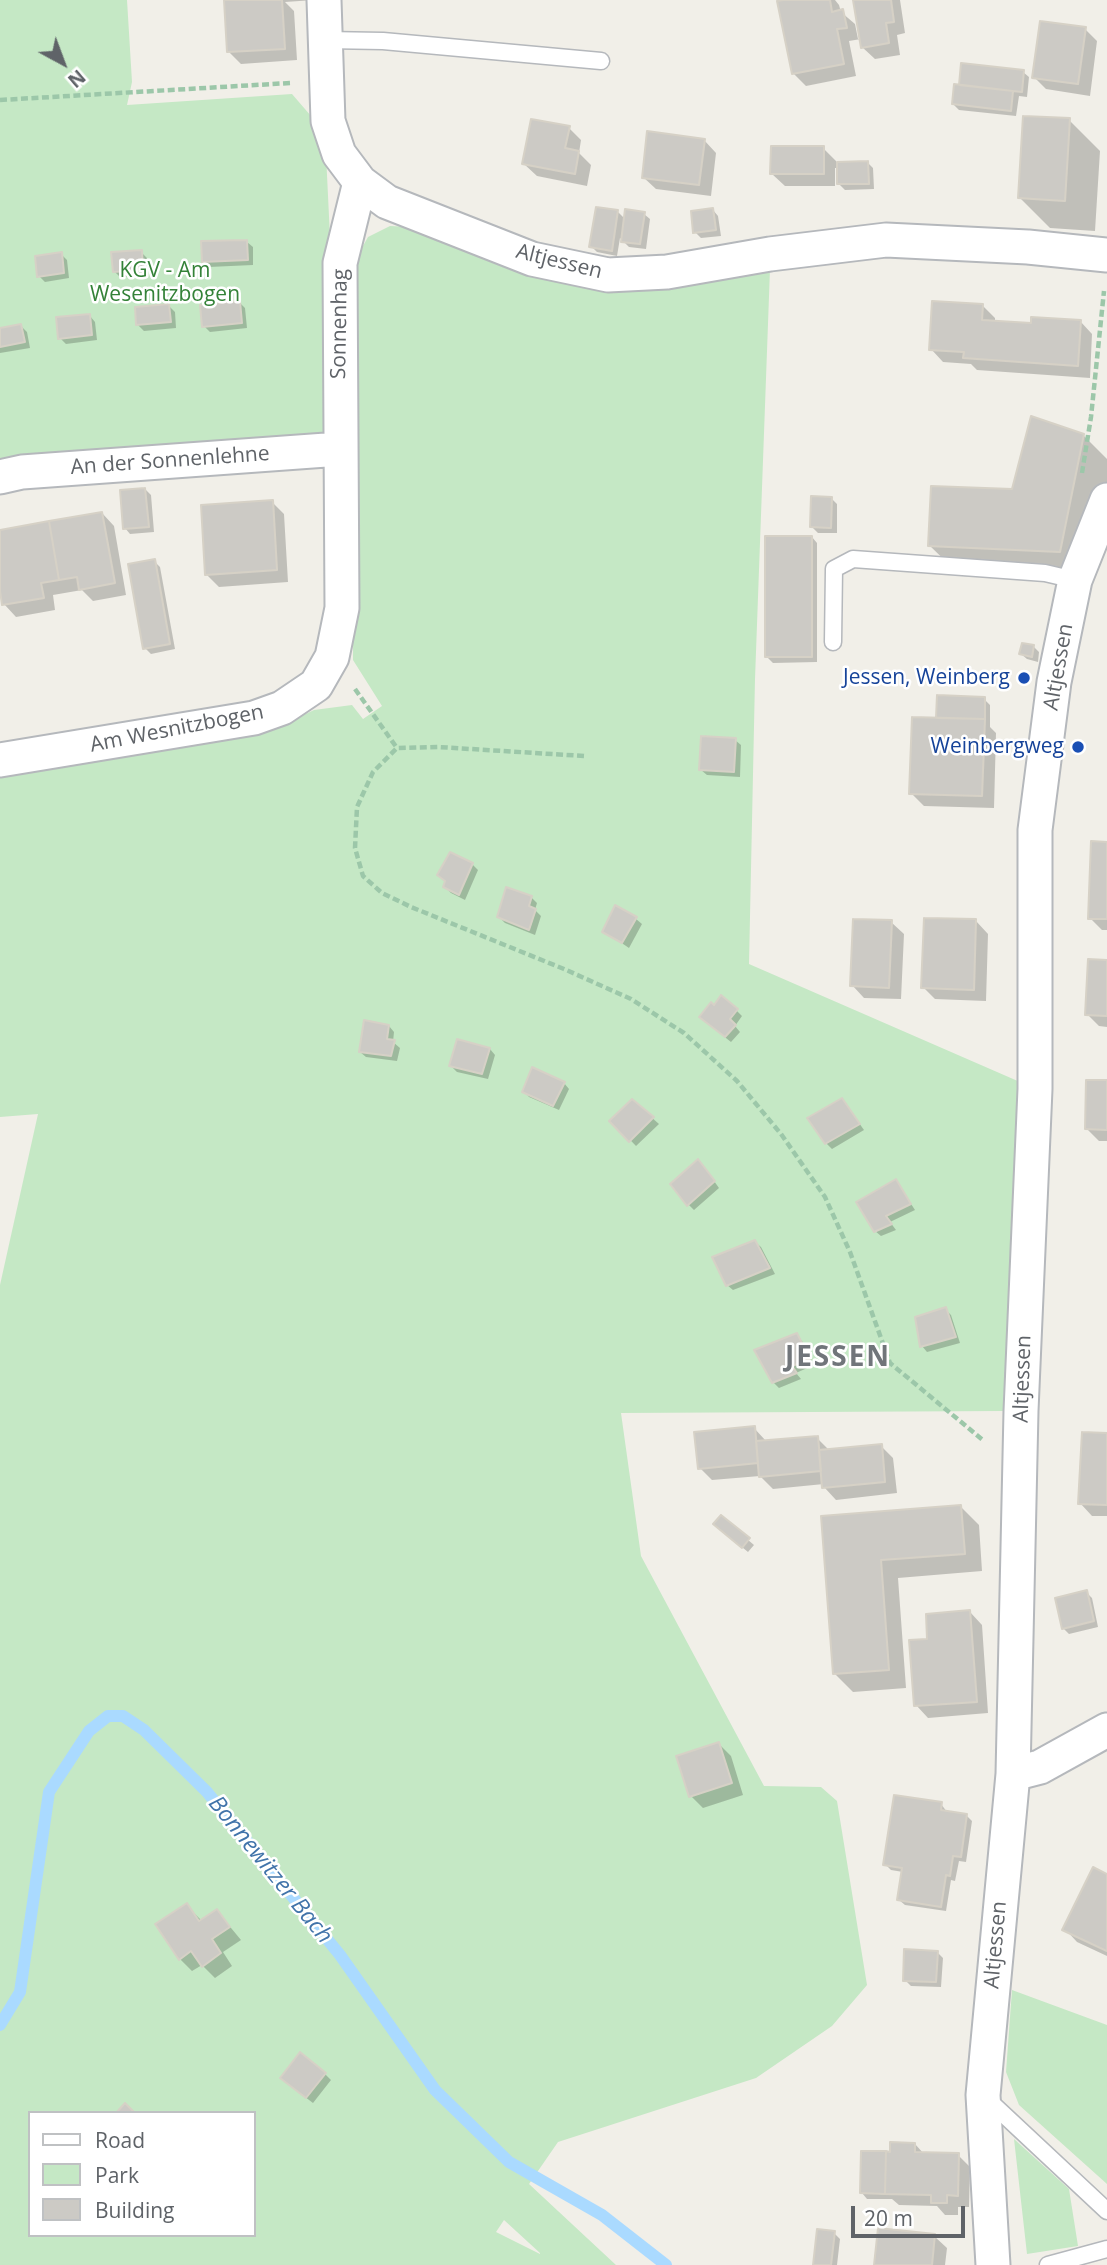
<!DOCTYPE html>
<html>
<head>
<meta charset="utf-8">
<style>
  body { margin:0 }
  #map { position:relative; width:1107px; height:2265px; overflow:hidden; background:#f1efe8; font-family:"Open Sans",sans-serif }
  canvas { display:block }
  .legend { position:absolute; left:28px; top:2111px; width:228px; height:126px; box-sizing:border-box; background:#fff; border:2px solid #bfc1c3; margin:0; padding:9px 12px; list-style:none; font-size:21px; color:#5f6368 }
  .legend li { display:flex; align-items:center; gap:14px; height:35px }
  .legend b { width:35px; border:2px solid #bfc1c3 }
  .north { position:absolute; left:28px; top:28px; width:70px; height:70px; -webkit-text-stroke:5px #fff; paint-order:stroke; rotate:139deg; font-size:19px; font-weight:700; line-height:28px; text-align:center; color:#5f6368 }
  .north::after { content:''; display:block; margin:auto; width:24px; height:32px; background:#5f6368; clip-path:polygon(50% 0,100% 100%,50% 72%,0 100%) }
  .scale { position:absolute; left:851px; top:2206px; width:114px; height:32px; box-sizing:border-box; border:4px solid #5f6368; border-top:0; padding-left:9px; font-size:21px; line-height:24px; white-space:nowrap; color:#5f6368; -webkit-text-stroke:5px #fff; paint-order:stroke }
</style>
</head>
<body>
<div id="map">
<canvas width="1107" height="2265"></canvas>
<ul class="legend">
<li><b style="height:9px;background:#fff"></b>Road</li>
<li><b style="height:19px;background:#c5e8c5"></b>Park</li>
<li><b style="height:19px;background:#cccac5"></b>Building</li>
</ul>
<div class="north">N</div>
<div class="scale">20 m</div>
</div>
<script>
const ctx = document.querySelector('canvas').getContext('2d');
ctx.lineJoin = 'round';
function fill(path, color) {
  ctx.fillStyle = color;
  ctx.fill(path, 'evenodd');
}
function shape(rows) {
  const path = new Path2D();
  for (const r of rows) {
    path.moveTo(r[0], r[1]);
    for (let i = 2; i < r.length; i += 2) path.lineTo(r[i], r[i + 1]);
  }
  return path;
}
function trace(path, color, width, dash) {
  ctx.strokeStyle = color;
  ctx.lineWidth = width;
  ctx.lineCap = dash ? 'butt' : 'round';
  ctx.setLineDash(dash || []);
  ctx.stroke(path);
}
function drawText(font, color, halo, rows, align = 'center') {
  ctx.font = font + ' "Open Sans",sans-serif';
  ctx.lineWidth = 5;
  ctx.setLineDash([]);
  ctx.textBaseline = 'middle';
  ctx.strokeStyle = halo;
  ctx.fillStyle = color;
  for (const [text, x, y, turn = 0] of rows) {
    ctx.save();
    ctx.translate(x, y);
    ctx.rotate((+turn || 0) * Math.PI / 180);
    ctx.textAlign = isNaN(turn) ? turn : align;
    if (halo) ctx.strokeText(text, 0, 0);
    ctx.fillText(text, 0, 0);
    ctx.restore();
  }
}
const green = shape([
  [0,0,127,0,132,82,127,105,292,94,311,116,326,154,331,258,325,435,0,468],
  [390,226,411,227,526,270,770,269,755,679,749,964,1020,1082,1003,1411,621,1413,641,1556,764,1786,821,1787,837,1801,867,1985,832,2026,756,2078,558,2142,529,2184,616,2265,0,2265,0,1285,38,1114,0,1117,0,772,291,721,314,710,352,705,363,719,382,706,353,660,354,262,368,237],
  [30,2113,254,2113,254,2235,30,2235],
  [504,2220,540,2253,540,2254,496,2232],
  [1012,1990,1107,2025,1107,2184,1019,2105,1006,2072],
  [1014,2139,1069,2189,1078,2246,1027,2254]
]);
const shadow = shape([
  [255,0,314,0,285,2,294,11,297,60,241,64,228,51],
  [785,0,835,0,839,5,841,12,855,24,858,39,861,39,855,0,900,0,905,33,897,35,900,55,875,59,862,47,861,39,849,41,856,76,806,86,793,73],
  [1085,29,1097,41,1090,96,1046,89,1034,77],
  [1023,72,1029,77,1027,97,1019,96,1016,116,959,110,953,104],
  [1069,120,1100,151,1095,231,1050,228,1019,197],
  [569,128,581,140,579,153,591,165,587,186,537,176,524,164],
  [704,140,716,153,711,196,656,189,643,177],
  [823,148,836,161,836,164,868,163,873,168,874,189,845,190,839,184,839,168,835,168,835,186,785,186,772,174],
  [713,210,718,216,721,236,701,238,695,232],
  [618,212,626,220,644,214,650,219,646,249,629,247,620,238,617,256,597,252,591,246],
  [247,242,253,247,253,265,209,267,203,261],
  [141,252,147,258,148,275,120,277,114,271],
  [61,254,67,260,69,278,45,282,39,276],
  [239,302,245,308,247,328,210,332,204,326],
  [169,306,175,312,176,328,144,331,138,325],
  [983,306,995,318,995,322,1032,325,1080,321,1092,334,1090,378,977,370,971,364,943,362,931,349],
  [90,316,95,322,97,340,66,344,60,338],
  [21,326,27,332,30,348,0,353,0,330],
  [1083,435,1107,459,1107,499,1091,582,961,576,930,546,1013,491],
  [145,489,151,495,154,532,130,534,125,528],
  [831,498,837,504,837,533,818,533,812,527],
  [272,502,284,514,288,582,219,587,207,575],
  [102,513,114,526,126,595,93,601,82,590,53,595,55,610,16,617,4,604,0,581,0,531],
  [812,537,817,543,817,662,773,663,767,657],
  [154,561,160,567,175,649,151,654,145,648],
  [1034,647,1039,652,1038,662,1027,659,1021,654],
  [984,699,990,705,990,727,996,733,994,808,924,806,911,793,938,719],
  [735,740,741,745,740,777,707,775,701,770],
  [1107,843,1107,930,1102,930,1090,918],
  [472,864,478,870,465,900,451,893,445,887],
  [531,897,537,903,535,910,541,916,535,935,505,923,499,917],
  [636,919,642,924,629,948,604,931],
  [976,921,988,934,986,1001,935,999,923,987],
  [891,922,904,934,901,999,864,998,852,985],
  [1107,961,1107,1027,1099,1026,1087,1014],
  [714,1008,736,1010,742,1016,735,1026,740,1032,731,1042,707,1023],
  [389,1026,394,1032,393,1042,400,1048,397,1061,366,1057,360,1052],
  [490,1049,495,1055,488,1079,457,1072,451,1066],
  [1107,1082,1107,1141,1099,1141,1087,1129],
  [564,1083,569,1089,559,1110,529,1097,524,1091],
  [633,1101,659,1124,636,1146,612,1121],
  [847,1106,864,1130,832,1149,826,1143],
  [704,1167,719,1188,694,1210,688,1204],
  [896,1181,915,1210,890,1222,896,1230,881,1236,875,1231],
  [755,1242,761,1247,775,1274,733,1290,727,1285],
  [945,1309,951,1315,960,1343,927,1352,922,1346],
  [797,1335,802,1341,814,1365,796,1373,801,1379,779,1388,773,1382,757,1351],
  [754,1428,766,1441,817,1438,830,1451,881,1446,893,1458,897,1493,836,1500,824,1487,824,1484,773,1489,760,1476,712,1480,700,1468],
  [1107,1435,1107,1516,1092,1516,1080,1503],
  [961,1507,979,1525,982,1571,898,1578,906,1688,853,1692,835,1674,823,1518],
  [721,1517,754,1545,748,1552,721,1530],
  [1086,1592,1092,1598,1098,1627,1069,1634,1063,1628],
  [970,1612,982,1625,988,1713,928,1718,916,1705,929,1640],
  [719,1744,731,1756,743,1795,703,1808,691,1796],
  [941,1804,947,1812,966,1815,972,1821,966,1862,959,1861,955,1881,951,1880,946,1911,905,1905,899,1900,903,1872,891,1870,885,1864],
  [1107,1876,1107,1956,1077,1942,1065,1929],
  [186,1905,202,1921,217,1911,241,1940,223,1952,232,1966,215,1978,202,1965,192,1971,180,1959],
  [937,1952,943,1958,941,1987,911,1986,905,1980],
  [325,2074,331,2080,313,2103,288,2084],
  [915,2144,924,2154,958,2155,970,2167,969,2207,958,2207,958,2215,945,2215,937,2206,899,2205,892,2199,867,2199,862,2193,891,2154],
  [834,2233,840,2239,837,2265,814,2265],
  [934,2236,947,2248,945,2265,876,2265]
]);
const stream = shape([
  [0,2025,20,1992,49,1792,89,1731,108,1716,123,1716,144,1730,207,1792,340,1955,435,2090,509,2162,602,2215,666,2265]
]);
const building = shape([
  [224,0,282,0,285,49,227,52,224,0],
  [783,0,830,0,832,12,843,9,847,28,837,29,844,64,792,74,777,1,783,0],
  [853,0,891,0,894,22,886,23,889,43,861,48,853,0],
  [1040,21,1086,27,1078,84,1032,78,1040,21],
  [961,63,1024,70,1022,92,959,85,961,63],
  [954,84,1013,91,1011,111,952,104,954,84],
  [1023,116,1070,118,1065,201,1018,198,1023,116],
  [531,119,570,126,565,148,579,151,575,174,522,164,531,119],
  [647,131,705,139,699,185,642,178,647,131],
  [771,146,824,146,824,174,770,174,771,146],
  [868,161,869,184,837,184,837,162,868,161],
  [596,207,618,210,612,251,589,247,596,207],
  [713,208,716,230,693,233,691,211,713,208],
  [625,209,645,212,640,244,621,242,625,209],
  [247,240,248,260,202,262,201,241,247,240],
  [142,250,143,270,113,272,111,252,142,250],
  [62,252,64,273,37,277,35,256,62,252],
  [240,301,242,323,202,327,200,305,240,301],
  [932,301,983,304,982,320,1031,323,1031,317,1081,320,1078,366,963,358,964,352,929,350,932,301],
  [169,304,171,322,136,325,135,307,169,304],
  [90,314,92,335,58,339,56,317,90,314],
  [21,324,25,342,0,347,0,328,21,324],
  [1031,416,1084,434,1060,552,928,546,931,486,1012,489,1031,416],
  [145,488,149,527,123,529,120,490,145,488],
  [811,496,832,497,831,528,810,527,811,496],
  [273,500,277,570,205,575,201,505,273,500],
  [102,512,115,583,79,590,77,577,59,580,49,521,102,512],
  [49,521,59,580,41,583,44,598,2,605,0,591,0,530,49,521],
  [765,536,812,536,812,657,765,657,765,536],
  [155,559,170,644,143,649,128,564,155,559],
  [1022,643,1034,645,1032,657,1019,654,1022,643],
  [937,695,985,697,985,719,936,718,937,695],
  [912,717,985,719,982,796,909,794,912,717],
  [701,736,736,738,734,772,699,770,701,736],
  [1091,841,1107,842,1107,919,1088,919,1091,841],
  [450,852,473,863,459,895,443,887,445,881,437,875,450,852],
  [506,887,532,896,529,906,536,909,529,930,497,917,506,887],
  [615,905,637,917,622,943,602,932,615,905],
  [924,918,976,919,974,990,921,988,924,918],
  [853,919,892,920,889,988,850,986,853,919],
  [1088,959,1107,960,1107,1016,1085,1015,1088,959],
  [721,995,738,1009,730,1019,736,1025,725,1037,699,1017,711,1002,714,1005,721,995],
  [364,1020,389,1025,387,1039,395,1040,391,1056,359,1052,364,1020],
  [457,1039,490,1048,482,1074,449,1066,457,1039],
  [532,1067,565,1082,553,1106,522,1092,532,1067],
  [1086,1080,1107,1080,1107,1130,1085,1129,1086,1080],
  [842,1098,860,1124,825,1144,807,1118,842,1098],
  [632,1099,654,1117,629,1142,609,1121,632,1099],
  [698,1159,715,1181,687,1206,670,1184,698,1159],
  [896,1179,911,1204,886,1216,892,1224,874,1232,856,1202,896,1179],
  [755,1240,770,1268,726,1286,712,1257,755,1240],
  [946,1307,956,1337,920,1347,915,1317,946,1307],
  [797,1333,810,1359,792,1366,797,1373,772,1383,754,1350,797,1333],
  [755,1426,758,1463,698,1469,694,1432,755,1426],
  [1082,1432,1107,1433,1107,1505,1078,1504,1082,1432],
  [818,1436,821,1471,759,1477,756,1441,818,1436],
  [882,1444,885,1482,822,1488,819,1450,882,1444],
  [961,1505,965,1554,881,1560,889,1670,833,1674,821,1516,961,1505],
  [721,1515,750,1538,742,1548,713,1524,721,1515],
  [1087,1590,1094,1621,1062,1629,1055,1598,1087,1590],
  [970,1610,977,1702,914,1706,909,1640,927,1639,926,1614,970,1610],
  [719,1742,732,1783,689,1797,676,1756,719,1742],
  [894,1795,942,1802,941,1810,967,1814,961,1857,953,1856,950,1876,946,1875,941,1907,897,1900,902,1868,883,1865,894,1795],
  [1093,1867,1107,1874,1107,1951,1062,1930,1093,1867],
  [187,1903,199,1921,217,1909,230,1927,212,1939,221,1953,202,1967,191,1951,179,1960,155,1924,187,1903],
  [904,1949,938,1951,936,1982,903,1981,904,1949],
  [300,2052,326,2073,306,2098,280,2078,300,2052],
  [125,2103,135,2113,116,2113,125,2103],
  [890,2142,915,2143,915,2152,959,2153,958,2196,947,2195,947,2203,931,2203,931,2195,885,2194,886,2151,890,2152,890,2142],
  [861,2151,886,2151,885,2194,860,2193,861,2151],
  [878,2228,935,2234,932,2265,874,2265,878,2228],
  [817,2229,835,2231,831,2265,813,2265,817,2229]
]);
const path = shape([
  [0,100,290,83],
  [1082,473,1091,417,1104,291],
  [355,689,397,748],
  [584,756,438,747,397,748,373,772,357,807,355,848,363,876,382,893,411,907,564,969,631,999,684,1033,737,1081,781,1134,825,1197,850,1252,890,1363,984,1441]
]);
const service = shape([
  [325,40,383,41,601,61],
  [833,642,834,569,853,559,1045,573,1075,580],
  [985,2097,1107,2211],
  [1048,2265,1107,2249]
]);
const minor = shape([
  [360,182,387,202,532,259,608,275,667,272,770,254,886,240,1028,247,1107,255],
  [0,477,22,472,340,449],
  [0,760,254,718,282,708,316,685,332,657,342,608,340,263,360,182,339,154,328,121,324,0],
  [1013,1774,1040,1767,1107,1730],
  [993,2265,983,2095,1013,1774,1021,1411,1035,1089,1035,830,1054,682,1075,580,1107,500]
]);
const markers = [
  [1024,678,7,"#1a4fb4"],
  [1078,747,7,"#1a4fb4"]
];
const streetNames = [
  ["Altjessen",559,262,14],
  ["Sonnenhag",340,324,-89],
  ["An der Sonnenlehne",170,461,-4],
  ["Altjessen",1059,667,-80],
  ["Am Wesnitzbogen",177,729,-11],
  ["Altjessen",1023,1379,-88],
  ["Altjessen",996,1945,-85]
];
const parkNames = [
  ["KGV - Am",165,271],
  ["Wesenitzbogen",165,295]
];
const transitNames = [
  ["Jessen, Weinberg",1010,678],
  ["Weinbergweg",1064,747]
];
const waterNames = [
  ["Bonnewitzer Bach",270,1870,51]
];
const districtNames = [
  ["JESSEN",838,1358]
];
fill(green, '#c5e8c5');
fill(shadow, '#0003');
trace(stream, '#aadaff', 12);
fill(building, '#cccac5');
trace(building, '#d6d1c6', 2);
trace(service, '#b5b8bc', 19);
trace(minor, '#b5b8bc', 37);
trace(path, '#9cc7a9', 4.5, [7, 3.5]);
trace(service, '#fff', 16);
trace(minor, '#fff', 33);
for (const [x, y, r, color] of markers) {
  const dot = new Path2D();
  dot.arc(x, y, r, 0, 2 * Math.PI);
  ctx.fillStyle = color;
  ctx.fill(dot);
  trace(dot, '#fff', 2.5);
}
drawText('21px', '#5f6368', '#fff', streetNames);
drawText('21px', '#348238', '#fff', parkNames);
drawText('21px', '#164399', '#fff', transitNames, 'right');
drawText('italic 23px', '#4174aa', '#fff', waterNames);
ctx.letterSpacing = '2px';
drawText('bold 28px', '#70757a', '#fff', districtNames);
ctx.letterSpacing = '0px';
</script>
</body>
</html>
